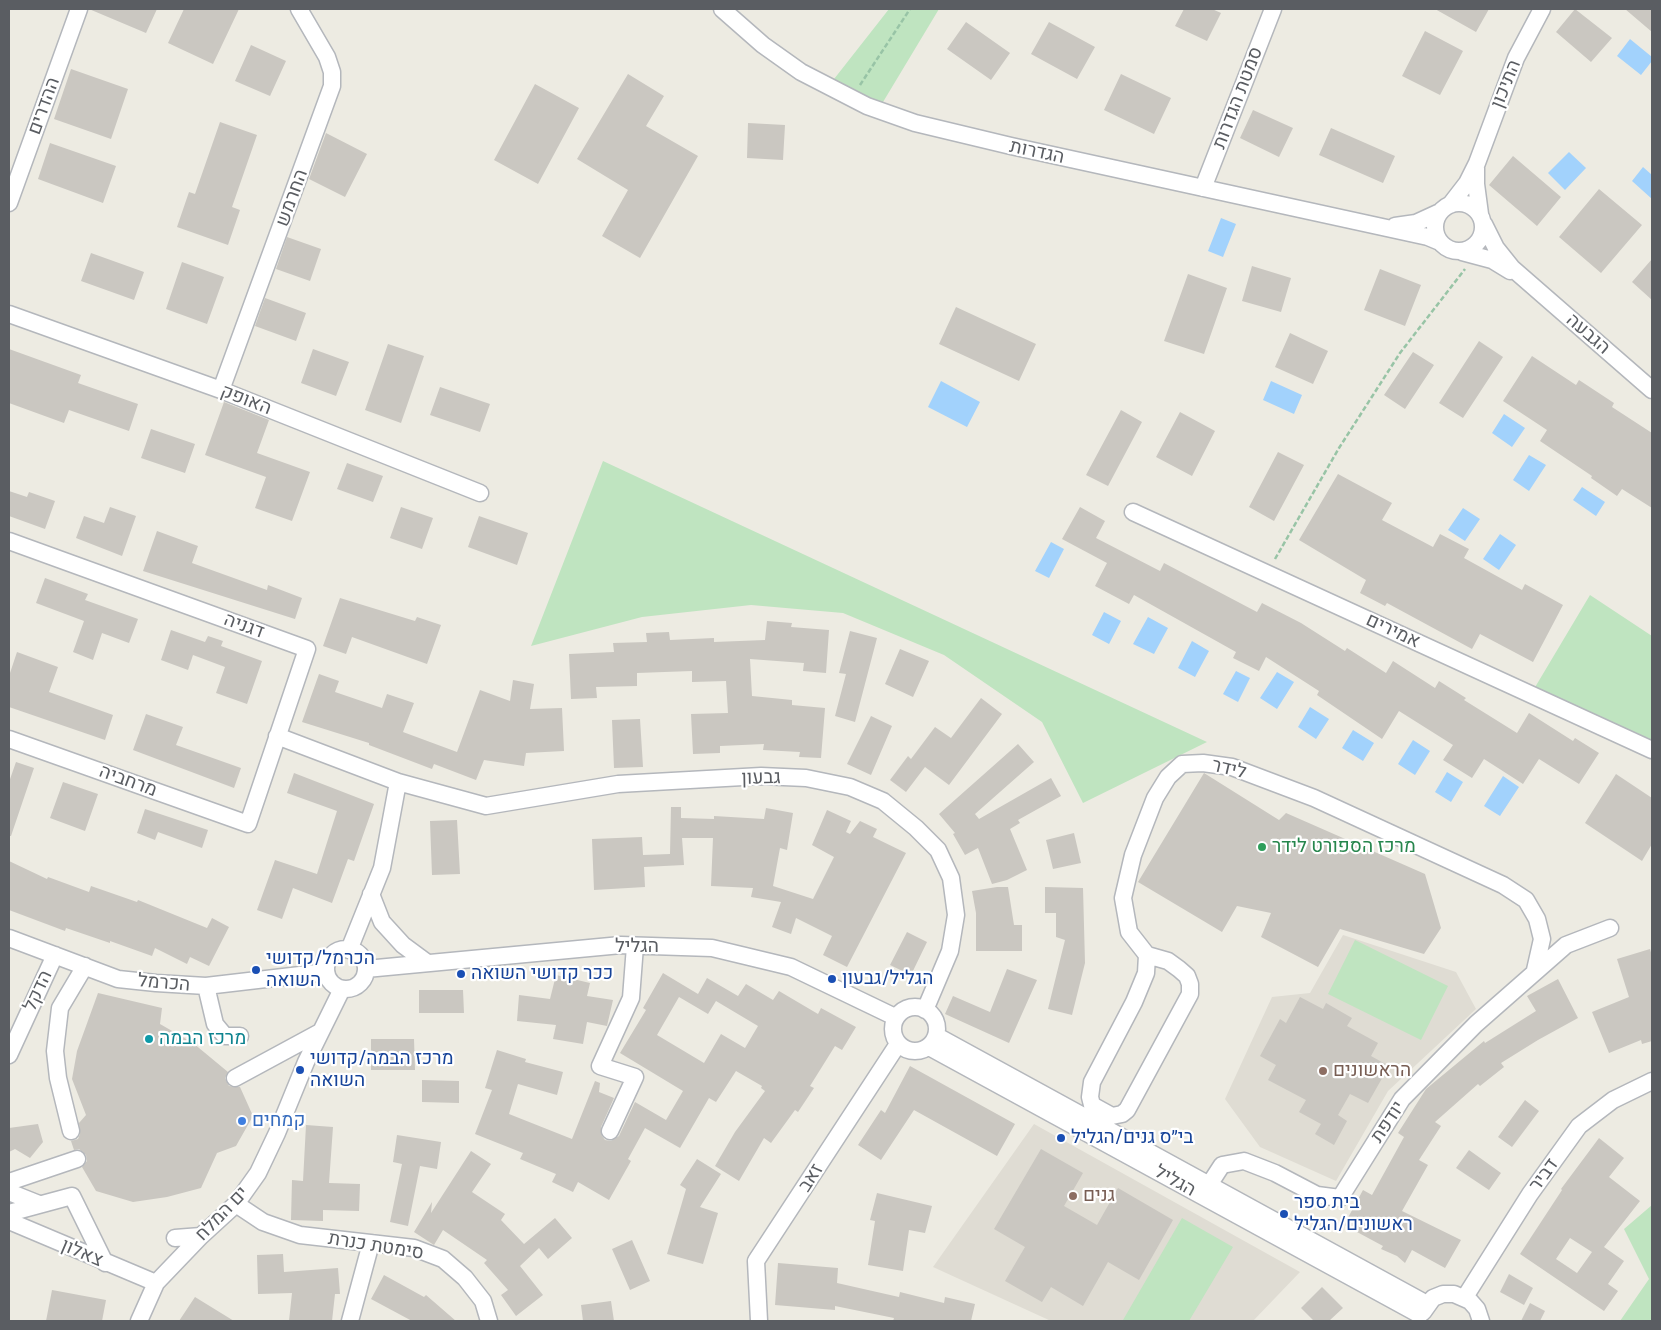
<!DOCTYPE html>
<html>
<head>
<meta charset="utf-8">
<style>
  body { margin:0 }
  #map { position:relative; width:1661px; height:1330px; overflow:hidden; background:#edebe2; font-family:Karla,sans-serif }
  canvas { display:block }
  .frame { position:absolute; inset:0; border:10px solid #5a5d62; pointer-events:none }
</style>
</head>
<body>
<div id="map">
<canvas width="1661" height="1330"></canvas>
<div class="frame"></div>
</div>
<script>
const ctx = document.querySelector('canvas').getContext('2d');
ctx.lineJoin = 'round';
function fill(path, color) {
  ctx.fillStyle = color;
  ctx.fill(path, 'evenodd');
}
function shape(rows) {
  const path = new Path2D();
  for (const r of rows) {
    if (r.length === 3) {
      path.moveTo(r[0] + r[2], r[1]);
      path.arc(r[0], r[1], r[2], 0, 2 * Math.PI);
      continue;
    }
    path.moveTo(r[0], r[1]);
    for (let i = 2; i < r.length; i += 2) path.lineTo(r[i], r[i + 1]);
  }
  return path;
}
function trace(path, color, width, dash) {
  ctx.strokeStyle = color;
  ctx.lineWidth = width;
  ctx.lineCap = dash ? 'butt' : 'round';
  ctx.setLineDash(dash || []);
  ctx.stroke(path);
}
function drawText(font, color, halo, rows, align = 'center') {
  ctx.font = font + ' Karla,Heebo,sans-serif';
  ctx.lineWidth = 4.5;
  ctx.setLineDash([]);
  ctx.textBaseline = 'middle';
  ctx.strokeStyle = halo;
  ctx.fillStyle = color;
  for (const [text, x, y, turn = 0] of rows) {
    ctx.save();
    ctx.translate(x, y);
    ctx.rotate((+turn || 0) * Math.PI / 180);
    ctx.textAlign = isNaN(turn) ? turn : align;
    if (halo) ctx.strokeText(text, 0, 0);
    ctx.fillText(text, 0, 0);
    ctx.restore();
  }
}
const education = shape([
  [1343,935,1456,972,1476,1009,1388,1091,1336,1181,1260,1147,1225,1099,1272,997,1310,993],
  [1034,1124,1300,1272,1253,1321,1051,1321,933,1267]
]);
const green = shape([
  [889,9,939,9,880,107,827,88],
  [603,461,1207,742,1083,803,1042,722,944,655,843,613,751,605,642,617,531,646],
  [1590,595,1652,636,1652,750,1531,694],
  [1355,940,1448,986,1421,1040,1328,994],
  [1652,1205,1652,1321,1620,1321,1649,1279,1624,1229],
  [1182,1218,1233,1247,1189,1321,1125,1321,1123,1320]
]);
const water = shape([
  [1630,39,1652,57,1652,61,1641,75,1617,56],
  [1569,152,1586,168,1565,190,1548,173],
  [1643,167,1652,175,1652,199,1632,181],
  [1221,218,1236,224,1223,257,1208,251],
  [941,381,980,402,967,427,928,407],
  [1271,381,1302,395,1294,414,1263,400],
  [1504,414,1525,428,1512,447,1492,433],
  [1529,455,1546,465,1529,491,1513,480],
  [1582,487,1605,502,1596,516,1573,500],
  [1463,508,1480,519,1465,541,1448,530],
  [1500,534,1516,545,1499,570,1483,559],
  [1051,542,1064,549,1049,578,1035,571],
  [1104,612,1121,621,1109,644,1092,635],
  [1148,617,1168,628,1154,654,1133,644],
  [1192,641,1209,651,1195,677,1178,668],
  [1236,671,1250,678,1238,702,1223,694],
  [1277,672,1294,682,1277,709,1260,698],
  [1310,707,1329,719,1316,739,1298,727],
  [1353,730,1374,743,1363,761,1342,748],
  [1413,740,1430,751,1415,775,1398,764],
  [1447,772,1463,782,1451,802,1435,792],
  [1503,776,1519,787,1500,816,1484,806]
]);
const building = shape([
  [89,9,157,9,146,33],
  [184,9,239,9,213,64,168,43],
  [1184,9,1212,9,1221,13,1207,41,1175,26],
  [1435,9,1489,9,1476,32],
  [1575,9,1612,38,1591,62,1556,32],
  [1625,9,1652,9,1652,32],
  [966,22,1010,53,991,80,947,49],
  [1049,22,1095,47,1077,79,1031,54],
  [1425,31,1463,51,1440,95,1402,76],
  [251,45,286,61,270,96,235,81],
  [71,69,128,89,111,139,54,119],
  [628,74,664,96,646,126,698,156,640,258,602,236,628,190,577,159],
  [1121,74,1171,98,1154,134,1104,110],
  [535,84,579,108,538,184,494,160],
  [1253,110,1293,128,1279,157,1240,138],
  [220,122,257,135,232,207,240,210,228,245,177,227,189,192,195,194],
  [748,123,785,125,783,160,747,158],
  [1331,128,1395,156,1383,183,1319,155],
  [326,133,367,154,345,197,309,179],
  [50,143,116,166,103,203,38,179],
  [1513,156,1561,197,1537,226,1489,185],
  [1599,189,1642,225,1601,273,1559,237],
  [287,237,321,249,310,281,276,269],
  [91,253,144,272,134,300,81,281],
  [1652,259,1652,300,1632,282],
  [182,262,224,277,207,324,166,309],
  [1252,266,1291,278,1281,312,1242,301],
  [1380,269,1421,285,1405,326,1364,310],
  [1188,274,1227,288,1204,354,1164,341],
  [265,298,306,313,296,341,255,326],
  [956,307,1036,344,1019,381,939,344],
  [1290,333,1328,351,1313,384,1275,367],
  [1479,341,1503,357,1463,418,1439,403],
  [388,344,424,356,401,423,365,410],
  [9,349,81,375,78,383,138,404,129,431,69,410,64,423,9,403],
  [313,349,349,362,336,396,301,383],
  [1413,352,1434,365,1405,409,1384,395],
  [1532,356,1576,385,1579,380,1614,403,1612,407,1652,433,1652,508,1622,489,1617,496,1591,478,1592,476,1540,441,1547,430,1503,401],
  [440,387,490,404,480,432,430,415],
  [224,402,269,420,257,453,310,472,292,521,255,508,266,477,205,455],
  [1121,410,1142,422,1108,486,1086,475],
  [1180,412,1215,431,1192,476,1156,457],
  [151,429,195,444,185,473,141,458],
  [1278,452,1304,465,1274,521,1249,507],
  [347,463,383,476,373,502,337,489],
  [1338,474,1392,503,1382,520,1433,547,1440,534,1469,549,1464,558,1522,590,1525,584,1563,605,1533,662,1480,634,1472,649,1387,603,1385,606,1360,593,1366,580,1299,540],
  [9,491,27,497,29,492,55,501,45,529,9,516],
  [110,507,136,516,122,556,76,538,84,516,104,523],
  [401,507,433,518,422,549,390,538],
  [1080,507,1105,521,1096,538,1160,571,1164,563,1257,612,1262,603,1301,623,1345,651,1347,648,1386,673,1393,661,1435,688,1439,681,1466,698,1464,700,1517,733,1529,713,1573,741,1575,738,1599,753,1579,784,1539,759,1523,784,1484,759,1472,778,1443,760,1453,745,1399,711,1382,739,1317,695,1319,691,1266,657,1259,671,1233,658,1236,652,1134,595,1129,604,1095,586,1107,563,1062,539],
  [479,516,528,533,517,565,468,547],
  [157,531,198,546,192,563,267,590,268,585,302,598,295,619,143,571],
  [45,578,88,594,85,600,138,619,129,643,102,633,93,660,73,652,84,621,36,603],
  [340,598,415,621,417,617,441,625,427,664,352,637,346,654,323,646],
  [767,621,792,623,791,627,829,630,826,673,803,671,804,663,750,659,752,696,792,700,792,705,825,708,821,758,799,757,800,752,763,750,764,744,720,746,720,753,693,754,691,714,728,713,726,681,692,682,692,671,637,673,637,686,596,687,597,698,571,699,569,654,614,652,613,643,647,642,646,633,669,632,670,640,714,638,714,642,765,640],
  [171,630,205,642,208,636,223,641,221,646,262,661,247,704,216,693,225,667,193,655,188,670,161,660],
  [850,631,877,638,855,722,835,716,846,674,839,673],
  [900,649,929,661,913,697,885,684],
  [17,652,58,667,49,692,113,715,105,740,9,707,9,676],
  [319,674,339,681,335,692,382,708,387,694,414,703,403,732,457,752,480,690,510,701,513,680,534,684,530,709,562,708,564,751,526,753,524,766,484,760,476,780,434,764,432,769,369,745,369,743,302,722],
  [981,698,1002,714,949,785,925,767,906,792,890,780,908,756,911,759,935,727,951,738],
  [146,714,183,727,176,745,241,768,234,788,133,750],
  [871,716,892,726,871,775,847,764],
  [640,719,643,767,614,768,612,720],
  [1018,744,1034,762,975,814,979,819,1051,778,1061,796,1018,820,1020,823,1010,829,1027,870,1007,880,992,884,978,848,965,855,953,834,955,833,939,814],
  [16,762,34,768,11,836,9,836,9,782],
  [294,773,374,804,354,861,348,859,332,903,293,888,282,919,257,910,275,860,317,874,337,811,287,793],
  [1204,773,1279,820,1286,813,1425,874,1441,928,1424,954,1340,929,1318,967,1261,937,1271,913,1237,906,1222,932,1138,882],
  [1616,774,1652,798,1652,844,1642,861,1585,823],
  [63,782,98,794,85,831,50,818],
  [671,807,681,807,681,818,714,819,714,816,764,819,766,808,793,813,787,850,780,848,773,886,813,899,834,857,812,845,827,810,851,821,846,832,850,834,860,821,877,829,873,837,906,853,847,967,823,955,832,936,796,918,791,934,772,927,781,902,751,897,753,888,711,886,713,838,682,838,684,865,644,867,645,887,594,890,592,839,642,837,643,855,670,854],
  [145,809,208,830,202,848,158,832,155,840,137,833],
  [457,820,460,874,432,875,430,821],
  [1074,833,1081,863,1053,869,1046,840],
  [9,861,47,879,48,877,89,892,91,886,137,902,138,900,207,928,212,918,229,927,209,966,190,957,187,964,155,948,152,956,110,941,110,943,66,928,65,931,9,910],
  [997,887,1008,887,1014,925,1022,925,1022,951,976,951,976,913,972,891],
  [1045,887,1083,888,1085,963,1072,1015,1048,1009,1065,940,1056,937,1056,913,1045,913],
  [907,932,927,942,911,975,890,965],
  [1650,949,1652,956,1652,1041,1642,1044,1641,1040,1609,1053,1592,1012,1629,997,1617,959],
  [1007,969,1037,980,1009,1043,945,1014,953,996,990,1012],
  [663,973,698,994,707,978,738,996,746,984,773,1000,779,991,818,1014,821,1008,856,1027,842,1050,835,1046,810,1086,814,1088,798,1112,795,1110,771,1143,764,1138,739,1181,715,1166,735,1132,765,1091,761,1088,762,1086,736,1071,716,1102,709,1098,680,1148,645,1128,628,1159,631,1161,609,1200,578,1182,573,1192,552,1182,556,1174,520,1159,523,1153,475,1134,492,1090,485,1088,497,1050,526,1059,525,1062,563,1072,557,1095,518,1084,509,1114,572,1139,595,1081,600,1083,599,1092,614,1098,601,1127,602,1136,605,1140,611,1141,619,1136,635,1102,666,1120,683,1091,620,1053,646,1010,643,1008],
  [679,997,708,1014,716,1001,758,1026,745,1048,721,1034,704,1063,657,1035],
  [556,975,590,983,587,996,613,1000,607,1026,587,1022,583,1044,553,1039,556,1025,517,1021,519,995,550,999],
  [1558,979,1578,1018,1538,1040,1501,1063,1504,1067,1480,1086,1478,1084,1435,1122,1441,1126,1419,1160,1428,1165,1402,1211,1461,1240,1445,1268,1412,1250,1405,1263,1397,1256,1381,1249,1383,1246,1344,1225,1363,1190,1372,1195,1404,1137,1398,1133,1426,1089,1484,1041,1485,1043,1536,1011,1527,996],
  [419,990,463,990,464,1013,419,1013],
  [98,993,162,1008,160,1024,193,1043,228,1072,225,1078,229,1086,240,1087,253,1116,236,1146,217,1153,201,1188,167,1197,133,1202,96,1191,82,1167,87,1161,86,1155,79,1149,74,1150,71,1141,78,1139,80,1134,79,1123,86,1115,72,1079,77,1051],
  [1300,997,1323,1009,1326,1003,1352,1018,1347,1026,1378,1043,1371,1056,1389,1066,1368,1103,1350,1094,1338,1115,1347,1121,1334,1145,1315,1134,1321,1124,1299,1112,1306,1100,1268,1080,1276,1065,1260,1056,1280,1019,1286,1023],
  [371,1039,414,1039,415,1070,371,1070],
  [910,1066,1015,1124,997,1156,914,1110,881,1160,858,1145,881,1110,885,1113],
  [422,1080,459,1081,459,1103,422,1102],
  [1525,1100,1539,1111,1512,1147,1498,1137],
  [38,1124,43,1142,30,1158,15,1149,9,1152,9,1128],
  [306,1125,333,1127,329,1183,360,1184,359,1211,323,1210,323,1221,291,1220,292,1180,303,1181],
  [397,1135,441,1142,437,1169,420,1166,408,1226,390,1222,402,1164,393,1162],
  [1599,1138,1624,1158,1609,1177,1640,1201,1604,1247,1624,1261,1608,1284,1618,1291,1604,1311,1520,1254,1562,1190,1561,1189],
  [1570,1238,1592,1252,1577,1273,1556,1259],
  [1041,1149,1083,1173,1064,1206,1097,1225,1118,1188,1173,1220,1139,1280,1108,1262,1083,1306,1051,1287,1042,1302,1005,1281,1025,1247,994,1229],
  [1469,1150,1501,1173,1489,1190,1456,1168],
  [471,1151,491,1164,472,1192,505,1214,501,1220,524,1244,555,1218,572,1238,548,1259,539,1248,520,1266,543,1295,516,1316,501,1295,508,1290,484,1263,487,1260,443,1230,434,1245,414,1232,432,1202,431,1213],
  [697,1159,721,1174,700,1207,718,1213,703,1264,667,1254,686,1189,680,1185],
  [877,1193,932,1206,925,1233,909,1230,903,1271,868,1265,875,1221,870,1220],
  [632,1240,650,1281,630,1290,612,1249],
  [283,1254,284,1272,338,1268,340,1294,335,1294,332,1321,289,1321,292,1293,258,1294,257,1255],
  [778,1263,838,1268,837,1283,899,1297,900,1292,944,1303,945,1297,975,1304,971,1321,893,1321,894,1318,835,1306,835,1310,775,1305],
  [1509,1274,1533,1288,1524,1305,1500,1292],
  [384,1275,424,1297,426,1295,456,1321,412,1321,371,1299],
  [1322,1287,1343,1308,1329,1321,1314,1321,1301,1308],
  [52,1290,106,1300,102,1321,46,1321],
  [195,1297,234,1321,179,1321],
  [611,1301,614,1321,583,1321,581,1305],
  [1530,1303,1545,1311,1540,1321,1521,1321]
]);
const path = shape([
  [860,85,910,9],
  [1275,559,1339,448,1400,353,1465,269]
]);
const minor = shape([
  [722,9,763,45,801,72,867,106,915,123,1011,146,1428,237,1440,242],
  [1476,168,1476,184,1480,214],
  [1203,188,1273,9],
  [1459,227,24],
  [9,203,79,9],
  [1450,205,1467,183,1477,163,1516,58,1542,9],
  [1484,224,1496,248,1512,268,1652,390],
  [1395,226,1416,223,1440,212],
  [1462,252,1492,260,1510,271],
  [9,314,221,390,480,493],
  [221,390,332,86,332,72,327,57,299,9],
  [1133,512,1652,750],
  [9,541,307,649,248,824,9,739],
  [277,736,398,782,382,868,349,950],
  [398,782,486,806,618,784,761,776,806,778,850,787,883,801,916,828,938,850,951,878,956,915,950,951,925,1010],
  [371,894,382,922,403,945,426,962],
  [9,938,118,979,156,983,206,986,326,972],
  [346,969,20],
  [1147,955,1168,961,1179,969,1187,976,1190,984,1190,994,1127,1110,1122,1114,1112,1116,1092,1105,1090,1097,1092,1082,1134,1002,1146,973,1147,955,1129,932,1123,898,1133,855,1155,798,1168,777,1182,764,1203,763,1232,767,1314,798,1503,885,1526,900,1537,919,1542,939,1535,970],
  [366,969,621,945,712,948,791,967,895,1017],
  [206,986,215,1024,225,1036,240,1036],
  [915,1029,22],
  [937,1036,1427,1304],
  [929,1047,1420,1315],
  [9,1055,55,955],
  [235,1078,320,1032],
  [71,1131,58,1078,55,1051,60,1008,85,966],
  [610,1131,635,1077,600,1066,631,998,635,946],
  [9,1182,77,1159],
  [1209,1185,1222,1165,1244,1161,1275,1173,1317,1195,1340,1198,1402,1099,1476,1024,1566,945,1610,928],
  [9,1192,39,1204],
  [236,1204,263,1222,300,1235,414,1248,443,1259,465,1278,483,1301,489,1321],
  [9,1213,72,1196,105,1263],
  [9,1221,156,1283],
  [175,1238,201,1236],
  [1465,1297,1530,1194,1579,1126,1613,1100,1652,1081],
  [1423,1312,1433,1298,1443,1294,1454,1294,1470,1301,1477,1309,1481,1321],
  [139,1321,156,1283,201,1236,236,1204,258,1173,277,1133,306,1062,342,989],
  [350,1321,371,1243],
  [759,1321,756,1261,898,1044]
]);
const markers = [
  [1262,847,5,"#2e9e5b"],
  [256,970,5,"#1a4fb4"],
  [461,974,5,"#1a4fb4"],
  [832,979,5,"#1a4fb4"],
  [149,1039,5,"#0f9aa8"],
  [300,1070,5,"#1a4fb4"],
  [1323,1071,5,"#8d6e63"],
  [242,1121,5,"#3f7fe0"],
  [1061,1138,5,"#1a4fb4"],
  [1073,1196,5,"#8d6e63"],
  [1284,1214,5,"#1a4fb4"]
];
const streetNames = [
  ["התיכון",1506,84,-68],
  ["סמטת הגדרות",1238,98,-69],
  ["ההדרים",44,106,-70],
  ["הגדרות",1037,152,12],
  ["החרמש",292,198,-70],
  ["הגבעה",1588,334,41],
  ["האופק",246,400,21],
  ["דגניה",244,626,20],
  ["אמירים",1393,631,25],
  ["לידר",1229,769,13],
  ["גבעון",761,778,-1],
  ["מרחביה",128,781,20],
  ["הגליל",637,947],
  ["הכרמל",164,983,5],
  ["הדקל",38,991,-65],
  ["יודפת",1388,1122,-56],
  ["דביר",1544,1175,-54],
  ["זאב",811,1178,-57],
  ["הגליל",1175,1181,29],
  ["ים המלח",222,1214,-46],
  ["סימטת כנרת",376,1246,9],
  ["צאלון",82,1253,23]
];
const leisureNames = [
  ["מרכז הספורט לידר",1272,847]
];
const transitNames = [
  ["הכרמל/קדושי",266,959],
  ["השואה",266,981],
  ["ככר קדושי השואה",471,974],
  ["הגליל/גבעון",842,979],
  ["מרכז הבמה/קדושי",310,1059],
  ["השואה",310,1081],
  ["בי״ס גנים/הגליל",1071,1138],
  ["בית ספר",1294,1203],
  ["ראשונים/הגליל",1294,1225]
];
const cultureNames = [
  ["מרכז הבמה",159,1039]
];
const educationNames = [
  ["הראשונים",1333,1071],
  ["גנים",1083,1196]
];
const shopNames = [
  ["קמחים",252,1121]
];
fill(education, '#dfdcd3');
fill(green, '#bfe4c0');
fill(water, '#a2d2fc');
fill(building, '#cac7c1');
trace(minor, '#b4b7bc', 19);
trace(path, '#98c4a6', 2.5, [5, 2.5]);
trace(minor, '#fff', 16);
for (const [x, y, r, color] of markers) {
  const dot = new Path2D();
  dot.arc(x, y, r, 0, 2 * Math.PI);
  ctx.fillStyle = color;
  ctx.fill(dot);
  trace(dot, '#fff', 2);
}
drawText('19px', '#5a5d62', '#fff', streetNames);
drawText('19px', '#27864d', '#fff', leisureNames, 'left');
drawText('19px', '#164399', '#fff', transitNames, 'left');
drawText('19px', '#0d838f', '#fff', cultureNames, 'left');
drawText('19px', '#785e54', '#fff', educationNames, 'left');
drawText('19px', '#366cbe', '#fff', shopNames, 'left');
</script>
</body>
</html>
